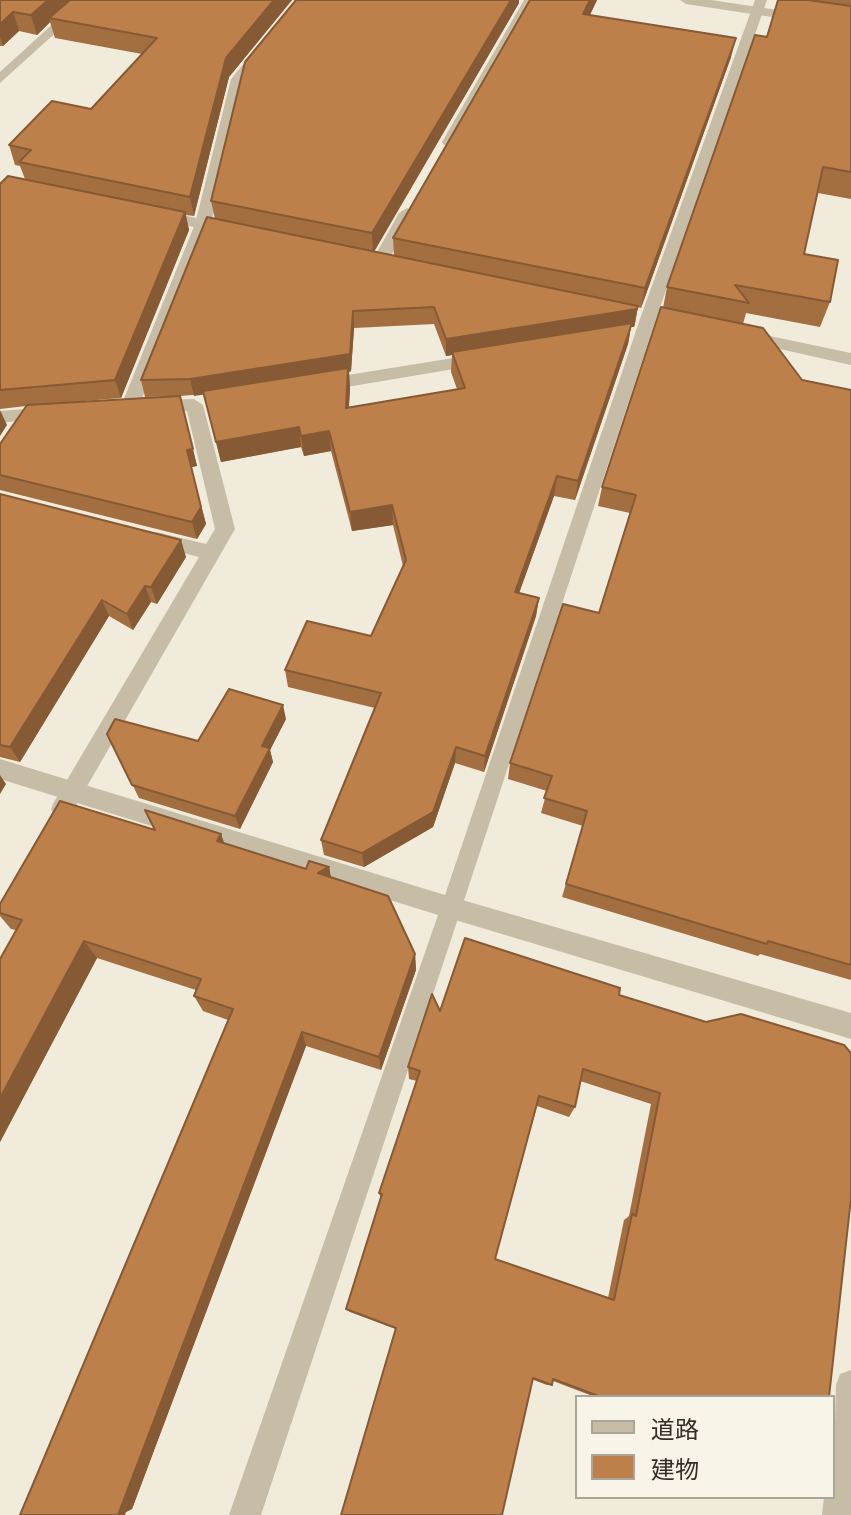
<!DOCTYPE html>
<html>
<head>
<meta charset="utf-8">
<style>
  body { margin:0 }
  #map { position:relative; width:851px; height:1515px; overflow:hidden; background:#f0ebdb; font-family:Signika,"Noto Sans JP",sans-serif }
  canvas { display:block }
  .legend { position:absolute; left:575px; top:1395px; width:260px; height:104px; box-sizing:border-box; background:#f8f4e7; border:2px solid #aaa59a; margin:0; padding:10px 14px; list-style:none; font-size:24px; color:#342e27 }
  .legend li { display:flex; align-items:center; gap:16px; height:40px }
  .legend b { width:40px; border:2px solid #aaa59a }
</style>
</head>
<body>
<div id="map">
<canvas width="851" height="1515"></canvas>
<ul class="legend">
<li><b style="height:10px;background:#c7bda7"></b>道路</li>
<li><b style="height:22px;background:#be804a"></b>建物</li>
</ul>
</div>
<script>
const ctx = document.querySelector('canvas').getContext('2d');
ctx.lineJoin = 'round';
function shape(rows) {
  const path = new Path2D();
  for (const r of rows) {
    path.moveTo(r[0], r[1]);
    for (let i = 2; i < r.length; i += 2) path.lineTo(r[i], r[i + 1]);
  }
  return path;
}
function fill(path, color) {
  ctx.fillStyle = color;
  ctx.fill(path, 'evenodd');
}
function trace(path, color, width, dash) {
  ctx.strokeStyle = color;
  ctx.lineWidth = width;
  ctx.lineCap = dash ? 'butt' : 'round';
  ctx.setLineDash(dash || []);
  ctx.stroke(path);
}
const minor = shape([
  [79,0,92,0,0,83,0,72,79,0],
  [524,0,536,0,456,142,454,145,444,145,442,142,524,0],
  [680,0,711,0,851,21,851,29,686,4,680,0],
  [254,51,266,54,245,80,211,224,139,406,130,412,105,412,102,408,105,404,123,401,195,224,231,79,254,51],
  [407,208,415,213,388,261,386,264,374,264,372,261,399,213,407,208],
  [478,354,484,356,486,360,484,364,323,391,314,385,323,379,478,354],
  [194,399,203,405,235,529,70,816,62,819,54,816,51,809,54,802,199,557,149,544,146,539,156,532,206,544,215,529,187,411,156,412,147,406,156,400,194,399],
  [48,407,57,413,54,417,0,423,0,411,48,407],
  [452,897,851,1013,851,1039,452,919,444,916,440,908,444,900,452,897],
  [851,1370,851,1515,822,1515,824,1497,833,1497,836,1385,840,1374,851,1370]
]);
const tertiary = shape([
  [755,0,767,0,657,316,261,1515,229,1515,438,915,0,779,0,759,445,895,641,316,755,0],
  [158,210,230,225,238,230,230,235,153,218,150,215,158,210],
  [746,331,851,353,851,365,740,340,738,336,740,332,746,331]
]);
const wall = shape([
  [0,0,292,0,229,77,194,216,186,215,189,230,121,398,72,402,177,396,145,397,141,380,215,219,211,201,296,0,519,0,519,3,374,252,394,256,393,238,530,0,597,0,590,15,731,57,641,308,638,307,635,323,634,327,631,327,628,344,575,500,554,496,519,593,539,598,536,616,484,772,455,763,433,827,364,867,324,855,321,840,375,708,288,687,285,670,371,636,403,566,393,525,352,531,331,451,304,456,301,447,221,462,204,394,180,396,197,466,191,467,206,524,197,539,0,490,0,444,26,406,0,409,0,184,25,179,20,166,15,165,9,145,91,109,142,54,55,38,50,22,37,35,19,31,3,46,0,46],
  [434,324,446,356,452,355,451,372,457,389,349,408,350,389,349,372,351,371,354,328],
  [778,0,851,0,851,199,818,193,804,254,830,302,820,327,746,313,743,324,802,380,851,390,851,980,760,954,758,956,562,897,583,826,541,813,547,791,508,779,510,763,599,613,630,513,598,506,602,487,663,308,667,287,767,37],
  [0,494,186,557,157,604,151,602,133,630,109,616,20,762,0,757],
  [286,719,270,750,273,762,240,829,139,798,107,734,198,741],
  [155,830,224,844,306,869,329,867,331,877,415,954,416,970,381,1070,306,1046,132,1509,126,1512,228,1020,203,1011,194,996,196,990,97,958,0,1142,0,959,16,930,11,929,0,916,0,904],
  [619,995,829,1397,595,1397,553,1381,552,1385,547,1385,350,1312,346,1309,381,1199,379,1193,417,1081,409,1079,408,1067,440,1011],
  [580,1081,651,1104,629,1216,624,1220,608,1298,495,1259,537,1106,569,1117,575,1107]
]);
const shadedWall = shape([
  [48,0,75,0,49,18,50,22,37,35,31,15],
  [274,0,292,0,229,77,194,216,190,197,226,58],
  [511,0,519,0,519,3,373,253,372,233],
  [590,0,597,0,581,33,583,14],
  [13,12,19,31,3,46,0,37,0,24],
  [736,38,731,57,641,308,645,288],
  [185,212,189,230,121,398,115,380],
  [638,306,635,323,634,327,631,327,628,344,575,500,578,481,452,352,452,355,446,356,446,339],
  [353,311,354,328,351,371,349,372,350,389,347,428,346,408,348,372,194,396,190,379],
  [180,396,197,466,191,467,206,524,197,539,192,522],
  [0,410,7,425,0,436],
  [299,427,301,447,221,462,216,442],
  [329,431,331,451,304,456,301,436],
  [557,476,554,496,513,610,515,592],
  [392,505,393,525,352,531,350,512],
  [181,540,186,557,157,604,151,587],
  [145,586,151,602,133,630,127,614],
  [539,598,536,616,484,772,485,756],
  [102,600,109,616,20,762,10,747],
  [283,705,286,719,270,750,273,762,240,829,235,816,262,746],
  [456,747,455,763,433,827,364,867,362,853],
  [0,775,6,784,0,794],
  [221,834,228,853,217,841],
  [329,867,332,885,318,873],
  [84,941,97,958,0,1142,0,1098],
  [415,954,416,970,381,1070,379,1057],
  [302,1032,306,1046,132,1509,126,1512,125,1515,113,1515]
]);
const building = shape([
  [0,0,48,0,31,15,13,12,0,24,0,0],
  [70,0,274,0,226,58,190,197,19,162,31,150,9,145,52,101,91,109,157,38,49,18,70,0],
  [296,0,511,0,372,233,211,201,245,62,296,0],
  [530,0,590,0,583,14,736,38,645,288,393,238,530,0],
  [778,0,808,0,851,6,851,172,823,167,804,254,838,260,830,302,735,285,749,303,667,287,755,35,767,37,778,0],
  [8,176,185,212,115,380,0,390,0,184,8,176],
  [207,217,638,306,637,309,446,339,434,307,353,311,350,354,190,379,141,380,207,217],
  [661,307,763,328,802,380,851,390,851,965,768,941,767,944,566,884,587,811,544,798,552,776,510,763,563,604,599,613,636,495,602,487,661,307],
  [632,323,578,481,557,476,515,592,539,598,485,756,456,747,433,812,362,853,321,840,381,693,285,670,307,621,371,636,406,560,392,505,350,512,329,431,301,436,299,427,216,442,203,391,348,368,346,408,465,388,452,352,632,323],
  [180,396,193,449,187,450,201,507,192,522,0,475,0,444,27,405,180,396],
  [0,494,181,540,151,587,145,586,127,614,102,600,10,747,0,745,0,494],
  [229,689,283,705,262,746,270,748,235,816,132,785,107,734,115,719,198,741,229,689],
  [60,801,155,830,145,810,221,834,217,841,306,869,309,861,329,867,318,873,388,896,415,954,379,1057,302,1032,118,1515,20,1515,233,1009,194,996,201,979,84,941,0,1098,0,959,22,920,0,913,0,904,60,801],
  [465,938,620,988,619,995,706,1022,741,1014,844,1045,851,1053,851,1198,829,1397,601,1397,553,1379,552,1385,533,1378,502,1515,341,1515,396,1328,346,1309,382,1194,379,1193,420,1071,408,1067,432,994,440,1011,465,938],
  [583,1069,660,1093,636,1216,632,1214,614,1300,495,1259,539,1096,575,1107,583,1069]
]);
fill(minor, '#c7bda7');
fill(tertiary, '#c7bda7');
fill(wall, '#a36e40');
fill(shadedWall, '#855a34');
fill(building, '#be804a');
trace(building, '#855a34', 2);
</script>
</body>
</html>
